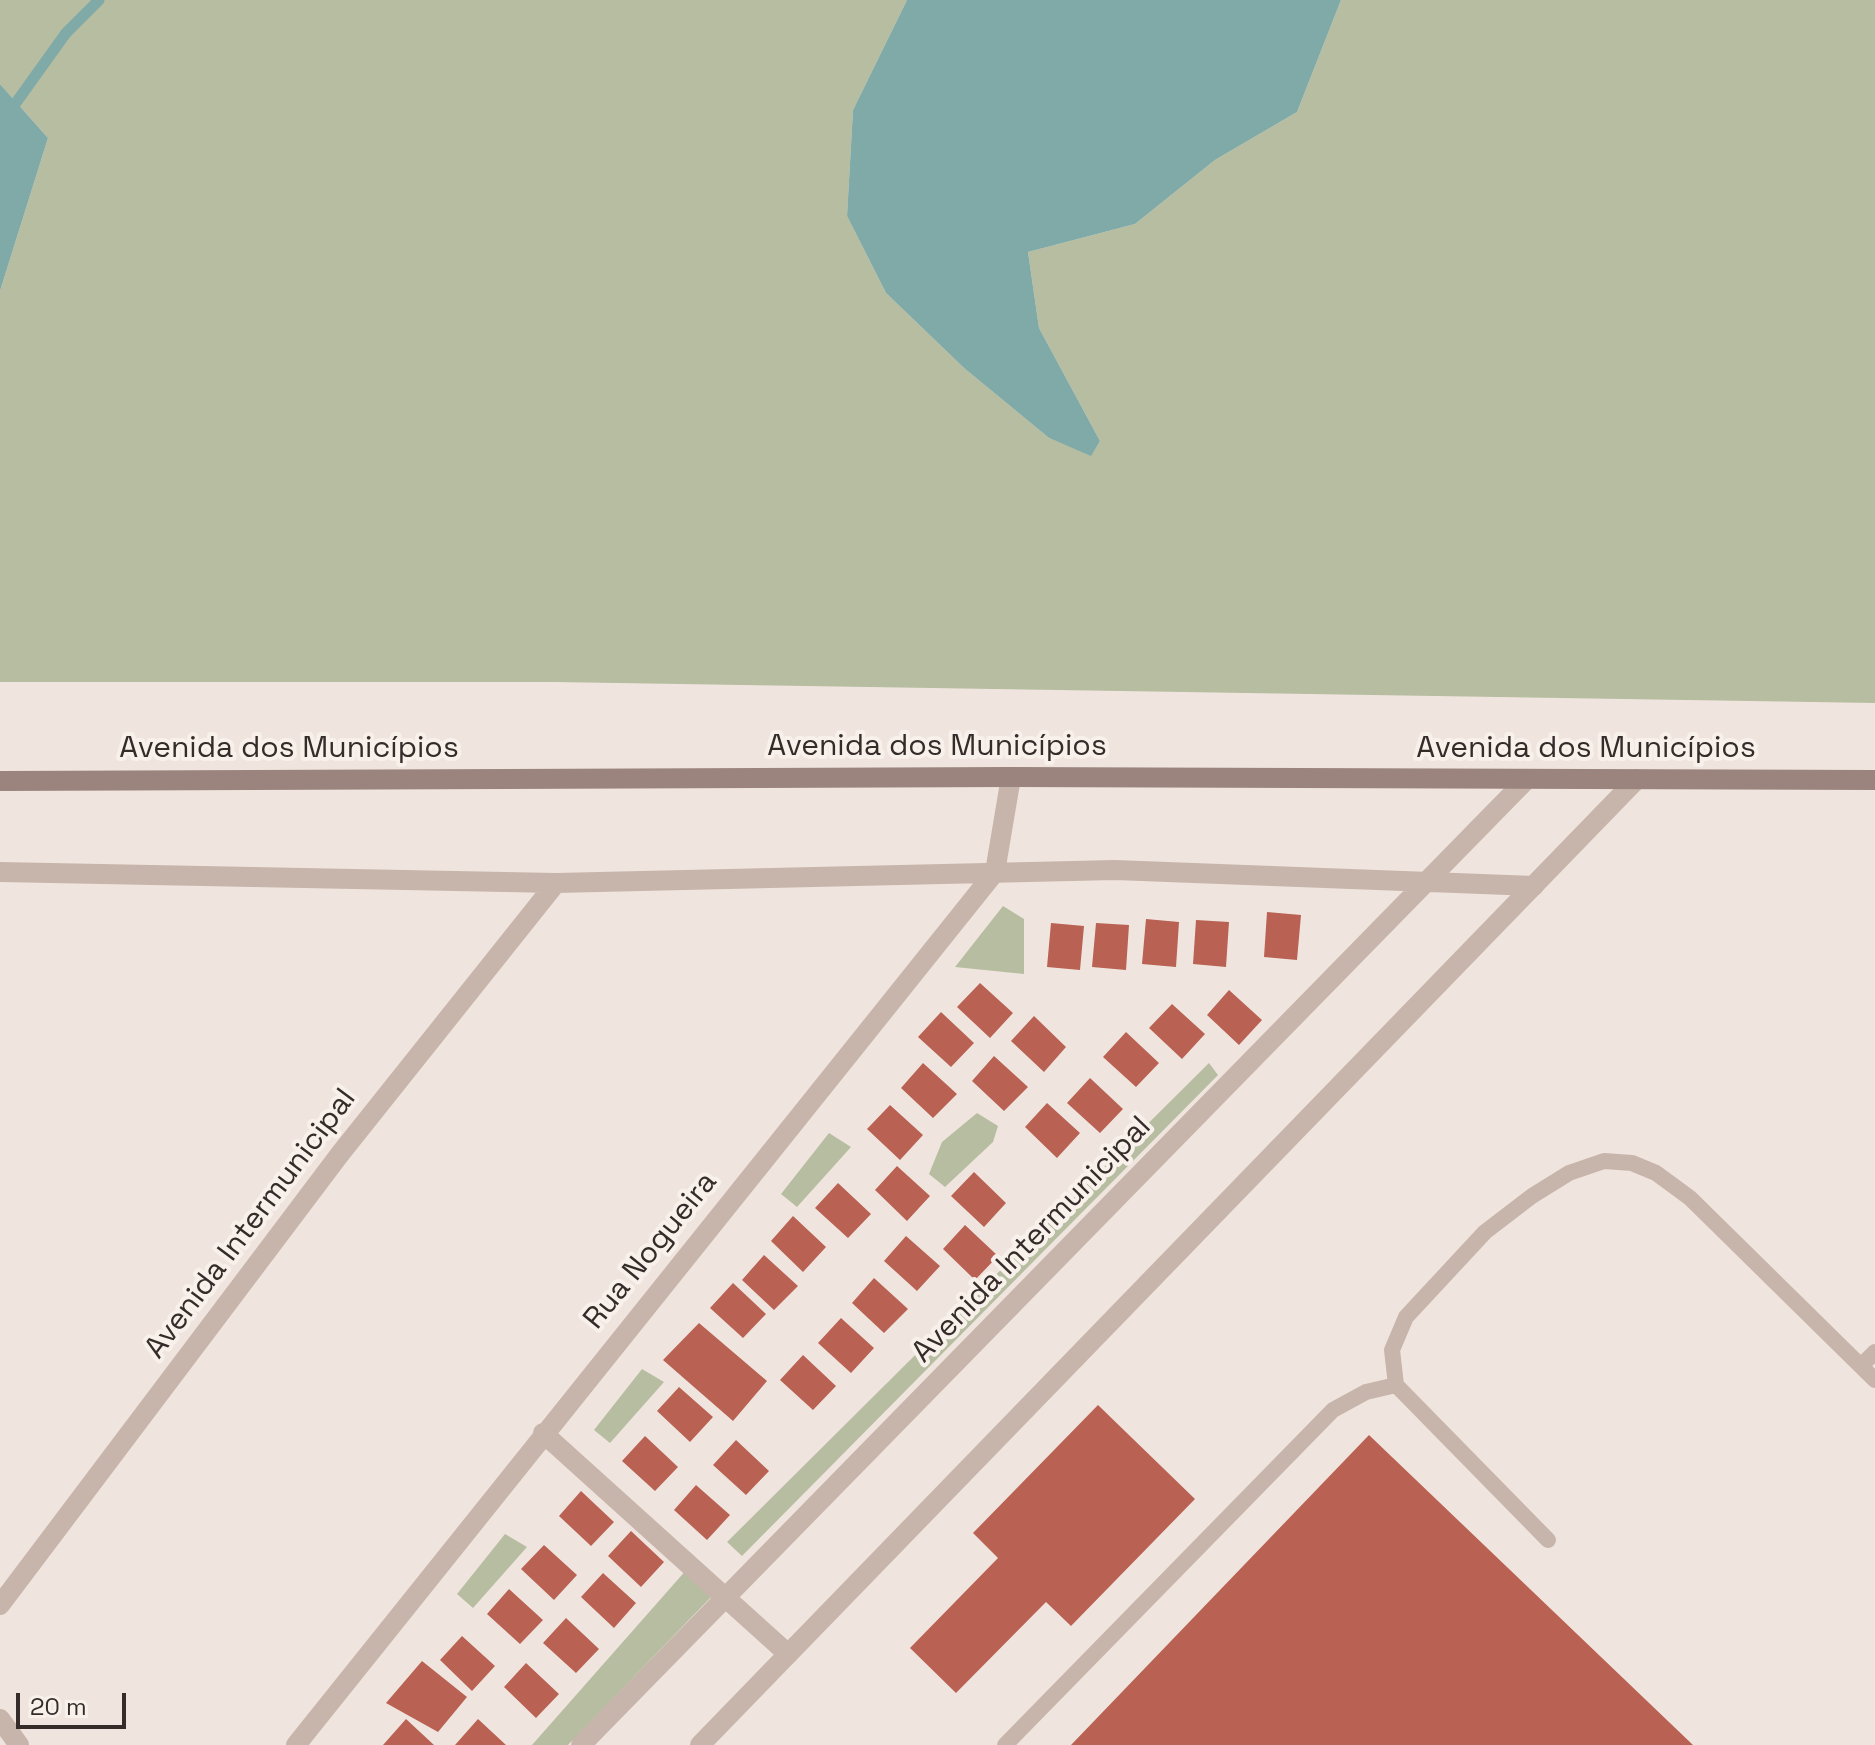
<!DOCTYPE html>
<html>
<head>
<meta charset="utf-8">
<style>
  body { margin:0 }
  #map { position:relative; width:1875px; height:1745px; overflow:hidden; background:#f0e5de; font-family:"Space Grotesk",sans-serif }
  canvas { display:block }
  .scale { position:absolute; left:16px; top:1693px; width:110px; height:36px; box-sizing:border-box; border:4px solid #352c2a; border-top:0; padding-left:10px; font-size:24px; line-height:28px; white-space:nowrap; color:#352c2a; -webkit-text-stroke:6px #f8f0ea; paint-order:stroke }
</style>
</head>
<body>
<div id="map">
<canvas width="1875" height="1745"></canvas>
<div class="scale">20 m</div>
</div>
<script>
const ctx = document.querySelector('canvas').getContext('2d');
ctx.lineJoin = 'round';
function fill(path, color) {
  ctx.fillStyle = color;
  ctx.fill(path, 'evenodd');
}
function shape(rows) {
  const path = new Path2D();
  for (const r of rows) {
    path.moveTo(r[0], r[1]);
    for (let i = 2; i < r.length; i += 2) path.lineTo(r[i], r[i + 1]);
  }
  return path;
}
function trace(path, color, width, dash) {
  ctx.strokeStyle = color;
  ctx.lineWidth = width;
  ctx.lineCap = dash ? 'butt' : 'round';
  ctx.setLineDash(dash || []);
  ctx.stroke(path);
}
function drawText(font, color, halo, rows, align = 'center') {
  ctx.font = font + ' "Space Grotesk",sans-serif';
  ctx.lineWidth = 8;
  ctx.setLineDash([]);
  ctx.textBaseline = 'middle';
  ctx.strokeStyle = halo;
  ctx.fillStyle = color;
  for (const [text, x, y, turn = 0] of rows) {
    ctx.save();
    ctx.translate(x, y);
    ctx.rotate((+turn || 0) * Math.PI / 180);
    ctx.textAlign = isNaN(turn) ? turn : align;
    if (halo) ctx.strokeText(text, 0, 0);
    ctx.fillText(text, 0, 0);
    ctx.restore();
  }
}
const green = shape([
  [0,0,907,0,853,110,847,216,886,293,964,368,1049,438,1091,455,1100,441,1039,328,1028,252,1135,224,1215,160,1297,112,1341,0,1875,0,1875,703,554,682,0,682,0,291,48,138,0,84],
  [1003,906,1024,919,1024,974,955,967],
  [1209,1063,1218,1075,742,1556,727,1542],
  [977,1113,998,1126,993,1142,945,1187,929,1174,942,1142],
  [829,1133,851,1147,797,1207,781,1194],
  [642,1369,664,1382,610,1443,594,1430],
  [505,1534,527,1547,473,1608,457,1594],
  [688,1568,714,1594,568,1745,532,1745]
]);
const water = shape([
  [907,0,1341,0,1297,112,1215,160,1135,224,1028,252,1039,328,1100,441,1091,456,1049,438,964,368,886,293,847,216,853,110],
  [0,84,48,138,0,291]
]);
const stream = shape([
  [0,125,66,33,99,0]
]);
const building = shape([
  [1267,912,1301,915,1297,960,1264,957],
  [1146,919,1179,922,1176,967,1142,964],
  [1196,920,1229,922,1226,967,1193,964],
  [1051,923,1084,926,1080,970,1047,967],
  [1096,923,1129,925,1126,970,1092,967],
  [980,983,1013,1013,990,1038,957,1007],
  [1229,990,1262,1020,1239,1045,1207,1015],
  [1172,1004,1205,1034,1182,1059,1149,1028],
  [941,1012,974,1043,951,1067,918,1037],
  [1034,1016,1066,1047,1044,1072,1011,1041],
  [1126,1032,1159,1063,1136,1087,1103,1057],
  [994,1056,1028,1087,1004,1111,972,1081],
  [923,1063,957,1094,933,1118,901,1088],
  [1090,1078,1123,1109,1100,1133,1067,1103],
  [1047,1103,1080,1133,1057,1158,1025,1127],
  [890,1105,923,1135,900,1160,867,1129],
  [897,1166,930,1196,907,1221,875,1190],
  [974,1172,1006,1203,984,1227,951,1196],
  [838,1183,871,1214,848,1238,815,1208],
  [793,1216,826,1247,803,1272,771,1241],
  [965,1225,998,1256,975,1280,943,1249],
  [906,1236,940,1266,917,1291,884,1261],
  [764,1255,798,1286,774,1310,742,1280],
  [874,1278,908,1309,884,1333,852,1303],
  [733,1283,766,1314,743,1338,710,1308],
  [841,1318,874,1348,851,1373,818,1343],
  [699,1323,767,1381,733,1421,663,1360],
  [803,1355,836,1386,813,1410,780,1380],
  [679,1387,713,1417,690,1442,657,1411],
  [1098,1405,1195,1499,1071,1626,1046,1602,956,1693,910,1648,998,1558,973,1533],
  [1369,1435,1693,1745,1071,1745],
  [645,1436,678,1467,655,1491,622,1461],
  [736,1440,769,1471,746,1495,713,1465],
  [696,1485,730,1515,707,1540,674,1510],
  [581,1491,614,1522,591,1546,559,1516],
  [631,1531,664,1562,641,1587,608,1556],
  [544,1545,577,1575,554,1600,521,1569],
  [603,1573,636,1603,614,1628,581,1597],
  [509,1589,543,1620,520,1644,487,1614],
  [566,1618,599,1649,576,1673,543,1643],
  [462,1636,495,1666,472,1691,440,1660],
  [422,1661,467,1697,438,1732,386,1703],
  [526,1663,559,1694,536,1718,504,1687],
  [406,1719,434,1745,383,1745],
  [478,1719,506,1745,455,1745]
]);
const service = shape([
  [1861,1366,1875,1352],
  [1396,1385,1548,1540],
  [1005,1745,1333,1410,1366,1392,1396,1385,1392,1350,1406,1317,1485,1232,1532,1196,1569,1173,1604,1161,1632,1163,1656,1173,1690,1198,1875,1380]
]);
const minor = shape([
  [0,872,556,883,1115,870,1534,886],
  [543,1433,788,1654],
  [0,1605,340,1154,556,883],
  [0,1719,19,1745],
  [296,1745,995,872,1011,777],
  [581,1745,1527,779]
]);
const tertiary = shape([
  [700,1745,1637,779]
]);
const secondary = shape([
  [0,781,1011,777,1875,780]
]);
const streetNames = [
  ["Avenida dos Municípios",937,747],
  ["Avenida dos Municípios",289,749],
  ["Avenida dos Municípios",1586,749],
  ["Avenida Intermunicipal",251,1224,-53],
  ["Avenida Intermunicipal",1032,1240,-46],
  ["Rua Nogueira",651,1251,-51]
];
fill(green, '#b6bda0');
fill(water, '#80aaa7');
trace(stream, '#80aaa7', 11);
fill(building, '#b96153');
trace(service, '#c7b5ab', 16);
trace(minor, '#c7b5ab', 20);
trace(tertiary, '#c7b5ab', 20);
trace(secondary, '#9a847d', 20);
drawText('30px', '#352c2a', '#f8f0ea', streetNames);
</script>
</body>
</html>
